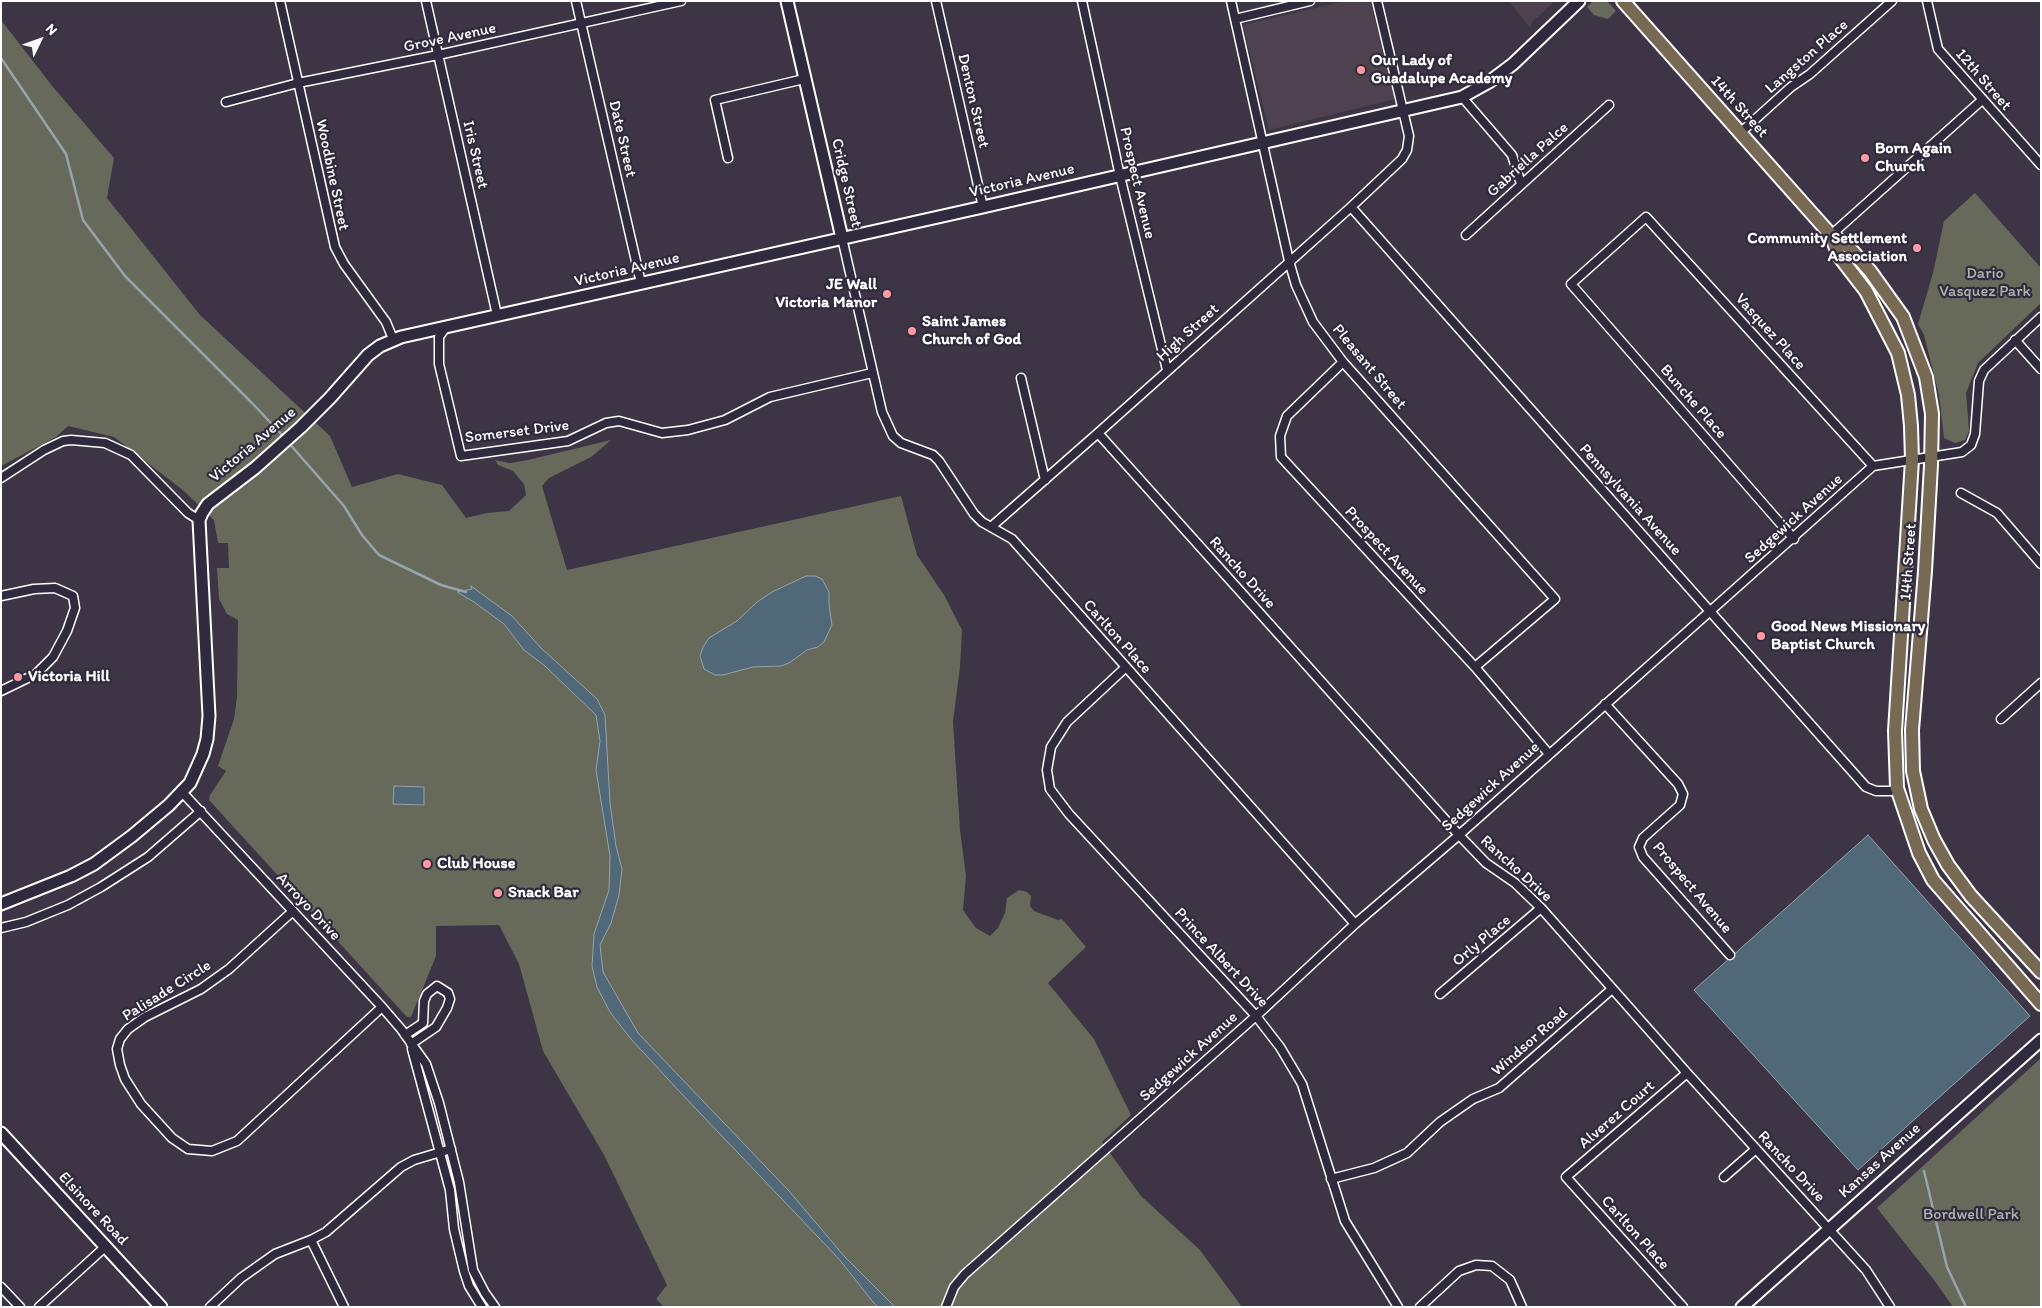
<!DOCTYPE html>
<html>
<head>
<meta charset="utf-8">
<style>
	body { margin:0 }
	#map { position:relative; width:2042px; height:1308px; overflow:hidden; background:#3d3545; font-family:Itim,sans-serif }
	canvas { display:block }
	.frame { position:absolute; inset:0; border:2px solid #fff; pointer-events:none }
	.north { position:absolute; left:15px; top:15px; width:50px; height:50px; -webkit-text-stroke:4px #2f2a3d; paint-order:stroke; rotate:48deg; font-size:14px; font-weight:700; line-height:20px; text-align:center; color:#fff }
	.north::after { content:''; display:block; margin:auto; width:18px; height:22px; background:#fff; clip-path:polygon(50% 0,100% 100%,50% 72%,0 100%) }
</style>
</head>
<body>
<div id="map">
<canvas width="2042" height="1308"></canvas>
<div class="frame"></div>
<div class="north">N</div>
</div>
<script>
const ctx = document.querySelector('canvas').getContext('2d');
ctx.lineJoin = 'round';
function fill(path, color) {
  ctx.fillStyle = color;
  ctx.fill(path, 'evenodd');
}
function poly(rows) {
  const path = new Path2D();
  for (const r of rows) {
    path.moveTo(r[0], r[1]);
    for (let i = 2; i < r.length; i += 2) path.lineTo(r[i], r[i + 1]);
  }
  return path;
}
function stroke(path, color, width, dash) {
  ctx.strokeStyle = color;
  ctx.lineWidth = width;
  ctx.lineCap = dash ? 'butt' : 'round';
  ctx.setLineDash(dash || []);
  ctx.stroke(path);
}
function label(font, color, halo, rows, align = 'center') {
  ctx.font = font + ' Itim,sans-serif';
  ctx.lineWidth = 4.5;
  ctx.setLineDash([]);
  ctx.textBaseline = 'middle';
  ctx.strokeStyle = halo;
  ctx.fillStyle = color;
  for (const [text, x, y, turn = 0] of rows) {
    ctx.save();
    ctx.translate(x, y);
    ctx.rotate((+turn || 0) * Math.PI / 180);
    ctx.textAlign = isNaN(turn) ? turn : align;
    if (halo) ctx.strokeText(text, 0, 0);
    ctx.fillText(text, 0, 0);
    ctx.restore();
  }
}
fill(poly([
	[1345,1,1370,1,1395,99,1269,130,1243,25],
	[1509,1,1555,1,1532,22,1530,28]
]), '#4e424e');
fill(poly([
	[1593,1,1607,1,1616,11,1608,19,1594,15,1587,7],
	[1,20,53,87,114,158,107,198,200,315,330,436,352,487,398,474,442,485,466,518,487,513,509,511,526,495,524,484,513,471,498,465,495,460,510,463,528,460,611,440,591,457,549,478,542,486,567,570,901,496,917,555,944,595,962,630,960,667,953,722,960,830,966,876,963,910,976,928,990,936,998,928,1005,913,1007,898,1019,890,1027,892,1031,896,1030,906,1034,911,1058,920,1062,919,1086,947,1048,983,1094,1039,1131,1115,1102,1142,1141,1196,1200,1250,1242,1307,664,1307,656,1299,667,1285,604,1155,543,1051,519,964,499,925,436,926,436,956,411,1017,407,1017,209,800,210,795,226,771,218,766,234,719,237,697,238,620,227,614,219,599,217,568,229,568,228,543,218,543,214,520,184,491,114,437,68,426,56,437,1,466],
	[1975,193,2041,268,2041,303,1978,363,1966,393,1969,431,1965,440,1955,443,1944,438,1939,395,1924,335,1918,324,1933,273,1944,221],
	[2041,1058,2041,1307,1953,1307,1934,1280,1877,1208]
]), '#67695a');
const water = poly([
	[806,576,815,576,822,579,829,592,829,605,832,625,824,642,818,647,807,650,789,663,781,666,753,667,723,675,715,675,704,669,700,656,703,647,709,638,737,621,757,602,772,592,806,576],
	[471,586,512,616,541,648,597,699,605,715,610,803,616,846,622,869,619,895,611,923,600,945,603,972,638,1033,789,1191,844,1256,895,1307,878,1307,873,1302,839,1259,679,1091,631,1039,610,1012,597,987,592,966,594,934,609,890,610,856,596,770,600,741,596,715,545,666,524,650,504,624,474,602,457,592,472,589,471,586],
	[394,786,424,787,424,805,393,804,394,786],
	[1868,835,2030,1016,1858,1170,1694,990,1868,835]
]);
fill(water, '#506878');
stroke(water, '#96a4ae', 1);
stroke(poly([
	[1,58,66,154,83,220,125,276,253,404,285,438],
	[288,442,344,506,362,535,379,555,441,585,466,592],
	[1924,1171,1947,1267,1966,1307]
]), '#96a4ae', 2.5);
const street = poly([
	[280,1,335,247,344,264,386,322,393,339],
	[426,1,497,315],
	[576,1,641,283],
	[936,1,983,207],
	[1082,1,1120,176,1167,370],
	[1231,1,1289,261,1296,285,1313,322,1343,362,1555,599,1475,667],
	[1927,1,1938,49,2041,165],
	[1235,19,1310,1],
	[1462,97,1512,155,1521,184],
	[226,102,298,83,438,55,681,1],
	[1740,133,1791,87,1810,74,1892,1],
	[728,158,715,100,804,79],
	[1351,207,1866,787,1876,791,1891,791,1897,788],
	[1466,235,1609,105],
	[1831,235,1982,100],
	[842,238,882,412,893,436,901,443,933,455,939,461,974,514,982,522,1012,539,1355,924],
	[446,327,439,337,439,364,461,456,568,441,606,423,619,421,662,433,688,430,725,420,770,397,872,373],
	[2015,340,2041,369],
	[1343,362,1287,416,1280,436,1281,457,1475,667,1549,754],
	[1021,378,1045,480],
	[1098,433,1459,835,1486,863,1515,883,1541,908,1687,1073,1866,1270,1890,1307],
	[1,478,44,450,63,441,71,440,105,443,131,455,188,513,199,520],
	[1961,493,1997,513,2041,564],
	[991,527,1098,433,1351,207,1402,159,1407,150,1409,136,1377,1],
	[1794,539,1571,284,1646,217,1873,466],
	[1,596,34,589,55,588,73,596,75,608,67,631,53,657,36,674,1,691],
	[1126,667,1067,722,1051,747,1047,770,1050,789,1069,814,1256,1016,1280,1047,1302,1084,1345,1221,1398,1307],
	[1605,704,1678,784,1683,794,1680,805,1643,838,1639,847,1643,857,1730,955],
	[2001,719,2041,683],
	[182,792,382,1007,401,1029,426,1064,439,1103,459,1182,473,1270,485,1293,495,1307],
	[293,911,229,969,201,989,145,1017,128,1029,120,1039,117,1049,120,1065,125,1079,141,1104,172,1138,188,1149,212,1151,237,1141,382,1007],
	[1,928,26,922,68,905,101,887,148,857,201,811],
	[1440,994,1541,908],
	[405,1035,423,1023,424,1001,427,994,437,986,448,993,450,999,447,1008,436,1027,411,1044],
	[412,1049,450,1190,454,1229,464,1271,469,1286,482,1307],
	[1724,1177,1756,1149],
	[1331,1179,1374,1168,1407,1153,1440,1122,1473,1099,1499,1088,1612,989],
	[311,1240,344,1307],
	[1,1287,20,1307],
	[39,1307,105,1247],
	[210,1307,241,1278,275,1254,311,1240,326,1232,401,1167,414,1160,451,1149],
	[946,1307,954,1287,965,1274,1256,1016,1355,924,1459,835,1873,466,1962,452,1971,445,1975,434,1979,381,1984,370,2041,317],
	[1420,1307,1459,1271,1476,1265,1492,1266,1510,1280,1522,1307],
	[1683,1307,1566,1177,1687,1073]
]);
const secondary = poly([
	[787,1,842,238],
	[1,904,71,876,94,864,132,836,169,805,190,783,203,754,207,739,209,716,199,520,202,513,208,504,255,468,301,427,330,398,368,355,380,346,401,337,983,207,1462,97,1489,82,1513,64,1579,1],
	[1,1133,161,1307],
	[1742,1307,2041,1040]
]);
const primary = poly([
	[1623,1,1831,235,1846,244,1870,271,1903,317,1926,377,1932,414,1931,465,1925,571,1912,730,1913,771,1921,809,1934,840,1948,865,1971,896,2041,972],
	[1831,235,1839,256,1866,291,1898,353,1908,395,1911,426,1912,460,1895,731,1897,788,1919,853,1933,880,2041,1004]
]);
stroke(street, '#fff', 11);
stroke(secondary, '#fff', 15);
stroke(primary, '#fff', 16);
stroke(street, '#2f2a3d', 8);
stroke(secondary, '#2f2a3d', 11);
stroke(primary, '#776954', 12);
for (const [x, y, r, color] of [
	[1361,70,5,"#ff9aa2"],
	[1865,158,5,"#ff9aa2"],
	[1917,248,5,"#ff9aa2"],
	[887,294,5,"#ff9aa2"],
	[912,331,5,"#ff9aa2"],
	[1761,636,5,"#ff9aa2"],
	[18,677,5,"#ff9aa2"],
	[427,864,5,"#ff9aa2"],
	[498,893,5,"#ff9aa2"]
]) {
  const dot = new Path2D();
  dot.arc(x, y, r, 0, 2 * Math.PI);
  ctx.fillStyle = color;
  ctx.fill(dot);
  stroke(dot, '#2f2a3d', 2);
}
label('16px', '#fff', '#2f2a3d', [
	["Grove Avenue",450,38,-12],
	["Langston Place",1807,57,-41],
	["12th Street",1983,80,49],
	["Denton Street",973,101,77],
	["14th Street",1739,107,48],
	["Date Street",622,139,77],
	["Iris Street",475,155,77],
	["Gabriella Palce",1528,160,-42],
	["Woodbine Street",332,175,78],
	["Victoria Avenue",1022,181,-13],
	["Cridge Street",846,183,77],
	["Prospect Avenue",1137,183,77],
	["Victoria Avenue",627,270,-13],
	["Vasquez Place",1770,332,48],
	["High Street",1188,333,-42],
	["Pleasant Street",1369,367,50],
	["Bunche Place",1693,402,49],
	["Somerset Drive",517,432,-7],
	["Victoria Avenue",253,445,-40],
	["Pennsylvania Avenue",1630,500,48],
	["Sedgewick Avenue",1794,519,-42],
	["Prospect Avenue",1386,551,47],
	["14th Street",1909,562,-86],
	["Rancho Drive",1242,573,48],
	["Carlton Place",1117,637,48],
	["Sedgewick Avenue",1491,787,-42],
	["Rancho Drive",1516,869,42],
	["Prospect Avenue",1692,888,50],
	["Arroyo Drive",308,907,47],
	["Orly Place",1482,941,-40],
	["Prince Albert Drive",1221,958,47],
	["Palisade Circle",167,991,-32],
	["Windsor Road",1530,1042,-41],
	["Sedgewick Avenue",1189,1057,-42],
	["Alverez Court",1617,1115,-41],
	["Kansas Avenue",1880,1161,-42],
	["Rancho Drive",1791,1167,47],
	["Elsinore Road",93,1209,47],
	["Carlton Place",1635,1233,48]
]);
label('bold 16px', '#fff', '#2f2a3d', [
	["Our Lady of",1371,61],
	["Guadalupe Academy",1371,79],
	["Born Again",1875,149],
	["Church",1875,167],
	["Community Settlement",1907,239,"right"],
	["Association",1907,257,"right"],
	["JE Wall",877,285,"right"],
	["Victoria Manor",877,303,"right"],
	["Saint James",922,322],
	["Church of God",922,340],
	["Good News Missionary",1771,627],
	["Baptist Church",1771,645],
	["Victoria Hill",28,677],
	["Club House",437,864],
	["Snack Bar",508,893]
], 'left');
label('16px', '#b3b4ac', '#2f2a3d', [
	["Dario",1985,274],
	["Vasquez Park",1985,292],
	["Bordwell Park",1971,1215]
]);
</script>
</body>
</html>
